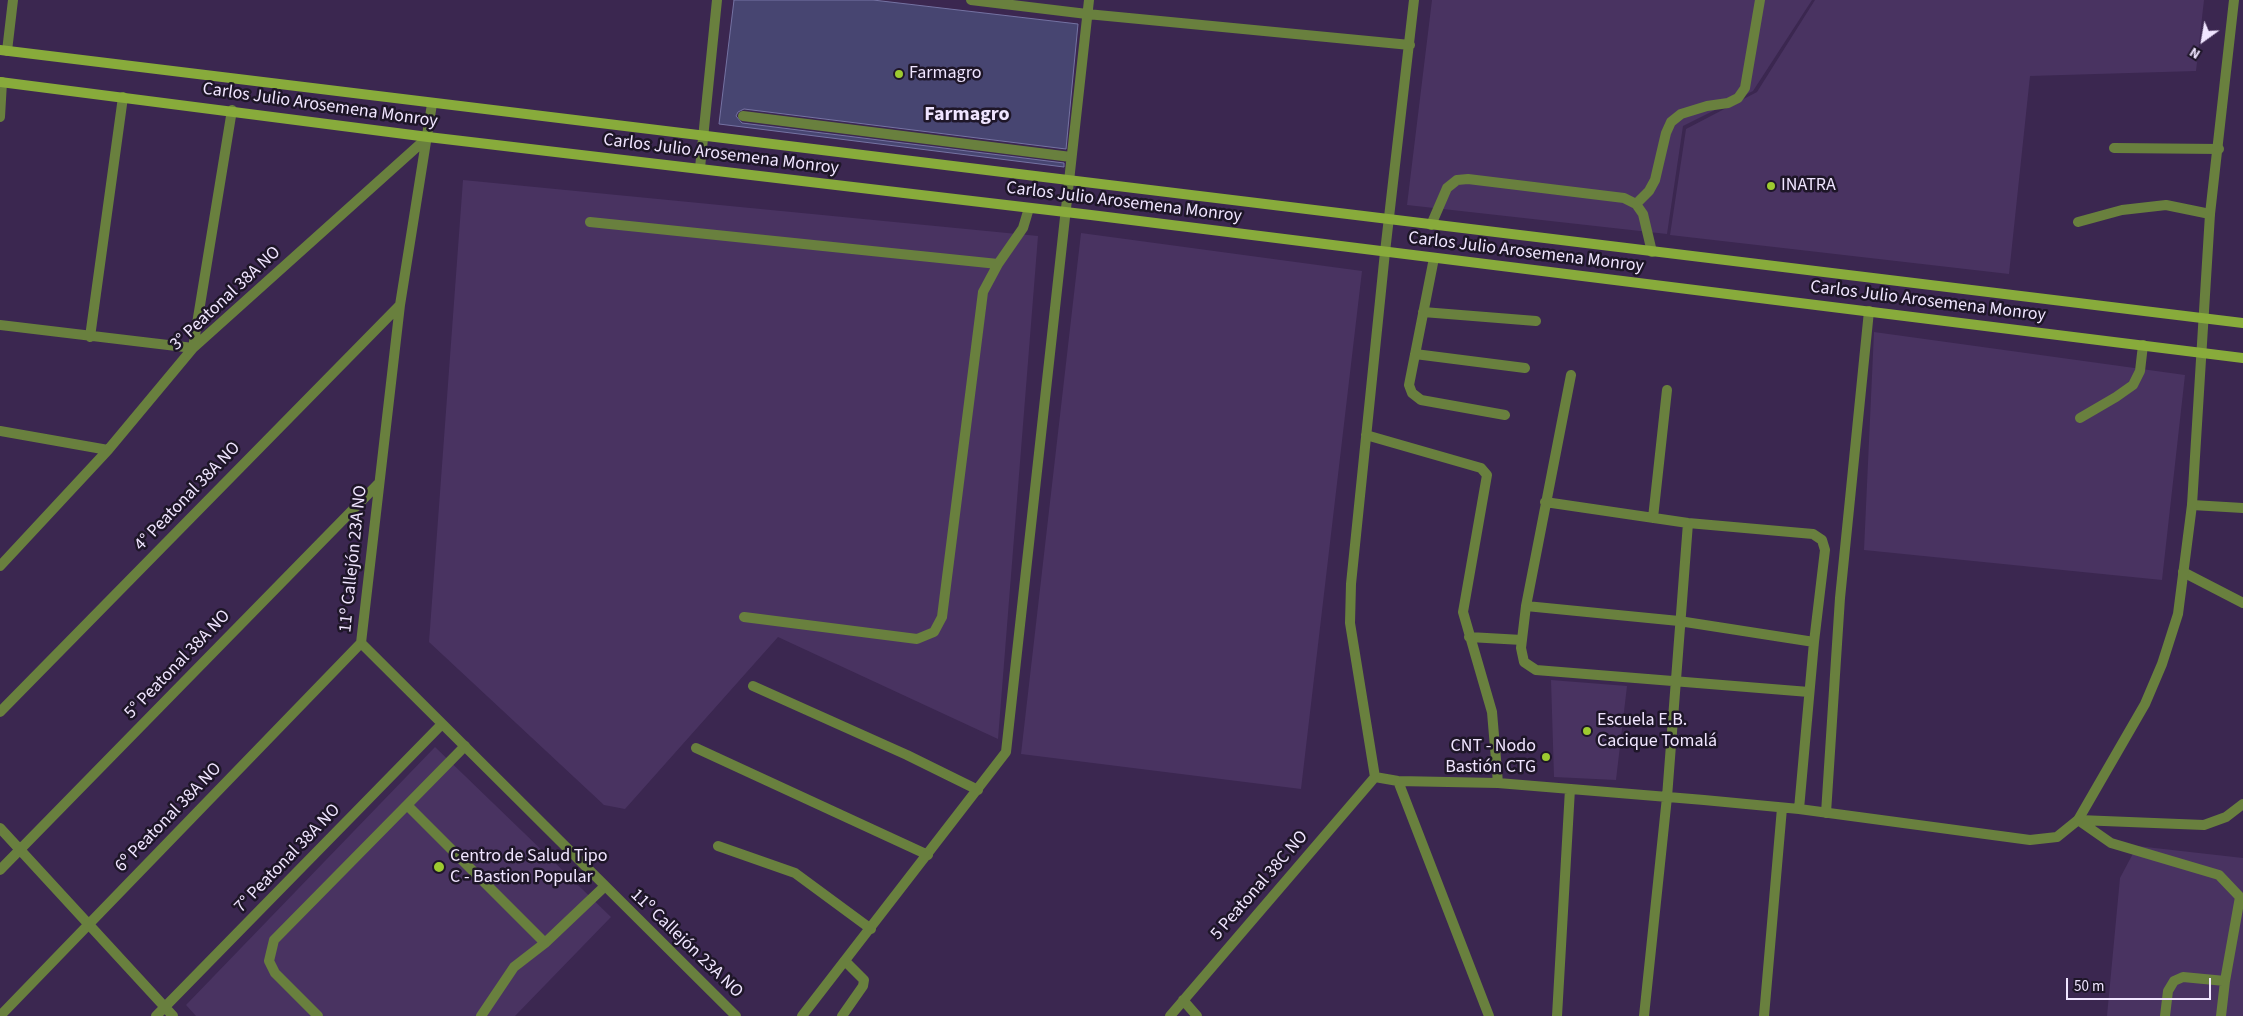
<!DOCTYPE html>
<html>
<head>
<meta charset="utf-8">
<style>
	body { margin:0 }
	#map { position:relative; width:2243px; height:1016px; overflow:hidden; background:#3b2750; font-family:"Source Sans 3",sans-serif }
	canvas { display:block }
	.north { position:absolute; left:2178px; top:15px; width:50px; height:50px; -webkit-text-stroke:4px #1e1628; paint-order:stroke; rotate:212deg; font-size:14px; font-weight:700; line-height:20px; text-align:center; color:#f0e5ff }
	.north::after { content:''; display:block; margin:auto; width:18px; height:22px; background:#f0e5ff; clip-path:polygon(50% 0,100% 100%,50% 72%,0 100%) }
	.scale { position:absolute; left:2066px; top:978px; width:145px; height:22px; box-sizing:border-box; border:2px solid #f0e5ff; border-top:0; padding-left:6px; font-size:15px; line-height:18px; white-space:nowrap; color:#f0e5ff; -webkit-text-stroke:4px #1e1628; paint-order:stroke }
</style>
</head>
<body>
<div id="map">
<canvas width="2243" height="1016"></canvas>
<div class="north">N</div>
<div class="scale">50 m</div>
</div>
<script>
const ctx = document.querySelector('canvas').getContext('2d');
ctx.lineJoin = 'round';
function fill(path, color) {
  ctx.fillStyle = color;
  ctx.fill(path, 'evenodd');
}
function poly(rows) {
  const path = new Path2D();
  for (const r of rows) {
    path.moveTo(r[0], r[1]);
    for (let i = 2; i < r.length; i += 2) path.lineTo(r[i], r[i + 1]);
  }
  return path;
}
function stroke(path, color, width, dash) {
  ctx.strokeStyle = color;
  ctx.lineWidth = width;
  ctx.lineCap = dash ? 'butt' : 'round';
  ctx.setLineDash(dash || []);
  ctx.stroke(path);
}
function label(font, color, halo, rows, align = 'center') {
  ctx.font = font + ' "Source Sans 3",sans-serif';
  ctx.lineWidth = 5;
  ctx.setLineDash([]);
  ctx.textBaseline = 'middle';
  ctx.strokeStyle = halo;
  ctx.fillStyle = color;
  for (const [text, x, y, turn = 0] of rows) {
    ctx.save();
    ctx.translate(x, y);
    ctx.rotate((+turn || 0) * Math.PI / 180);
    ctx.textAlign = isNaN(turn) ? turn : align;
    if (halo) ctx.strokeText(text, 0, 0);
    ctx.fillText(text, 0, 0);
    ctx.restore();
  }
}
fill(poly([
	[1432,0,1812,0,1753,91,1683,126,1667,234,1407,205],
	[1815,0,2204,0,2196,71,2030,76,2009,274,1670,235,1686,129,1757,92],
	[463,180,1038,236,998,739,778,637,625,809,604,805,429,642],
	[1081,233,1362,271,1301,789,1021,754],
	[1874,332,2185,375,2162,580,1864,550],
	[1551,680,1627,686,1616,780,1554,777],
	[435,747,611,917,515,1016,196,1016,186,1005],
	[2137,846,2243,858,2243,1016,2107,1016,2120,878]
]), '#493361');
const building = poly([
	[734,0,873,0,1078,24,1066,149,744,109,738,112,736,116,742,123,1064,163,1064,167,719,124,734,0]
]);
fill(building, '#474571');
stroke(building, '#7573a3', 1);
stroke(poly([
	[743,116,1071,157],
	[2114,148,2219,149],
	[1636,204,1649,191,1655,180,1666,133,1671,122,1681,114,1707,106,1728,103,1738,98,1745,88,1760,0],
	[590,222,998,264],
	[2078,222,2122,210,2166,205,2210,214],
	[1431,225,1447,188,1457,180,1468,179,1624,198,1636,204,1643,214,1652,252],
	[1434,258,1409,385,1412,393,1421,400,1505,415],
	[1423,312,1536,321],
	[1415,354,1525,368],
	[2080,418,2116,397,2133,385,2140,371,2143,345],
	[2192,505,2243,508],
	[2183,572,2243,603],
	[744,617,917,639,934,632,942,617,983,292,998,264,1023,228,1029,208],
	[465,746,407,805,545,943],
	[2078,820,2111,843,2219,875,2240,897,2225,981,2221,1016],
	[2079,820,2204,825,2226,817,2243,804],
	[318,1016,275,973,269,961,274,940,407,805],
	[481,1016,514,967,545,943,604,887],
	[842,1016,863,986,864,980,845,961],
	[2165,1016,2168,991,2174,981,2183,977,2225,981]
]), '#69803e', 10);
stroke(poly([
	[971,0,1087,14,1410,45],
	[1414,0,1385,252,1351,584,1350,623,1375,777,1398,781,1498,783,1704,800,1799,809,2030,840,2057,837,2078,820,2145,704,2162,664,2178,614,2192,505,2210,214,2234,0],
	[7,51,13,0],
	[432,104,400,305,361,643,736,1016],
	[0,117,2,82],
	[700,168,717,0],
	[0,325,193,348,232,110],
	[90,337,123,97],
	[1571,375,1526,606,1521,648,1524,662,1536,670,1809,692],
	[0,431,108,450],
	[1366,435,1481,468,1487,475,1463,612,1492,712,1498,783],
	[1545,502,1688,523,1813,534,1822,540,1825,550,1814,642,1799,809],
	[1653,518,1667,390],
	[0,566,108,450,193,348,428,137],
	[1526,606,1679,621,1814,642],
	[1469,637,1522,640],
	[753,686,907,755,978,790],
	[0,712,400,305],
	[696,748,928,855],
	[1398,781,1489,1016],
	[1826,813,1840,598,1869,311],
	[0,828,173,1016],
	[718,846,795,873,871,929],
	[0,870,379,483],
	[1183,1000,1197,1016],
	[0,1016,361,643],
	[156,1016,442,724],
	[802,1016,1006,752,1089,0],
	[1170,1016,1375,777],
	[1557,1016,1570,789],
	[1644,1016,1667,797,1688,523],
	[1764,1016,1782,808]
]), '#69803e', 10);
stroke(poly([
	[0,50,2243,323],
	[0,82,428,137,1091,215,2243,358]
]), '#88ab3b', 10);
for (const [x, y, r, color] of [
	[899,74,5,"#9dca30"],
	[1771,186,5,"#9dca30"],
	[1587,731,5,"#9dca30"],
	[1546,757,5,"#9dca30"],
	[439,867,6,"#9dca30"]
]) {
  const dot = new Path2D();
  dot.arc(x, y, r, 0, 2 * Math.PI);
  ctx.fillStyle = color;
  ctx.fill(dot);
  stroke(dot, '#1e1628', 2);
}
label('18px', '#f0e5ff', '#1e1628', [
	["Farmagro",909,74],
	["INATRA",1781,186],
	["Escuela E.B.",1597,721],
	["Cacique Tomalá",1597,742],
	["CNT - Nodo",1536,747,"right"],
	["Bastión CTG",1536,768,"right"],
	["Centro de Salud Tipo",450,857],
	["C - Bastion Popular",450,878]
], 'left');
label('18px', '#f0e5ff', '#1e1628', [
	["Carlos Julio Arosemena Monroy",320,106,8],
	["Carlos Julio Arosemena Monroy",721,155,7],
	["Carlos Julio Arosemena Monroy",1124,203,7],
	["Carlos Julio Arosemena Monroy",1526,253,7],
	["3° Peatonal 38A NO",226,299,-43],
	["Carlos Julio Arosemena Monroy",1928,302,7],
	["4° Peatonal 38A NO",188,497,-46],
	["11º Callejón 23A NO",354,559,-84],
	["5° Peatonal 38A NO",178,665,-46],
	["6º Peatonal 38A NO",169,818,-46],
	["7° Peatonal 38A NO",288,859,-46],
	["5 Peatonal 38C NO",1260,886,-49],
	["11º Callejón 23A NO",686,944,44]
]);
label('bold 20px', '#f0e5ff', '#1e1628', [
	["Farmagro",967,116]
]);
</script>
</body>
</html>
